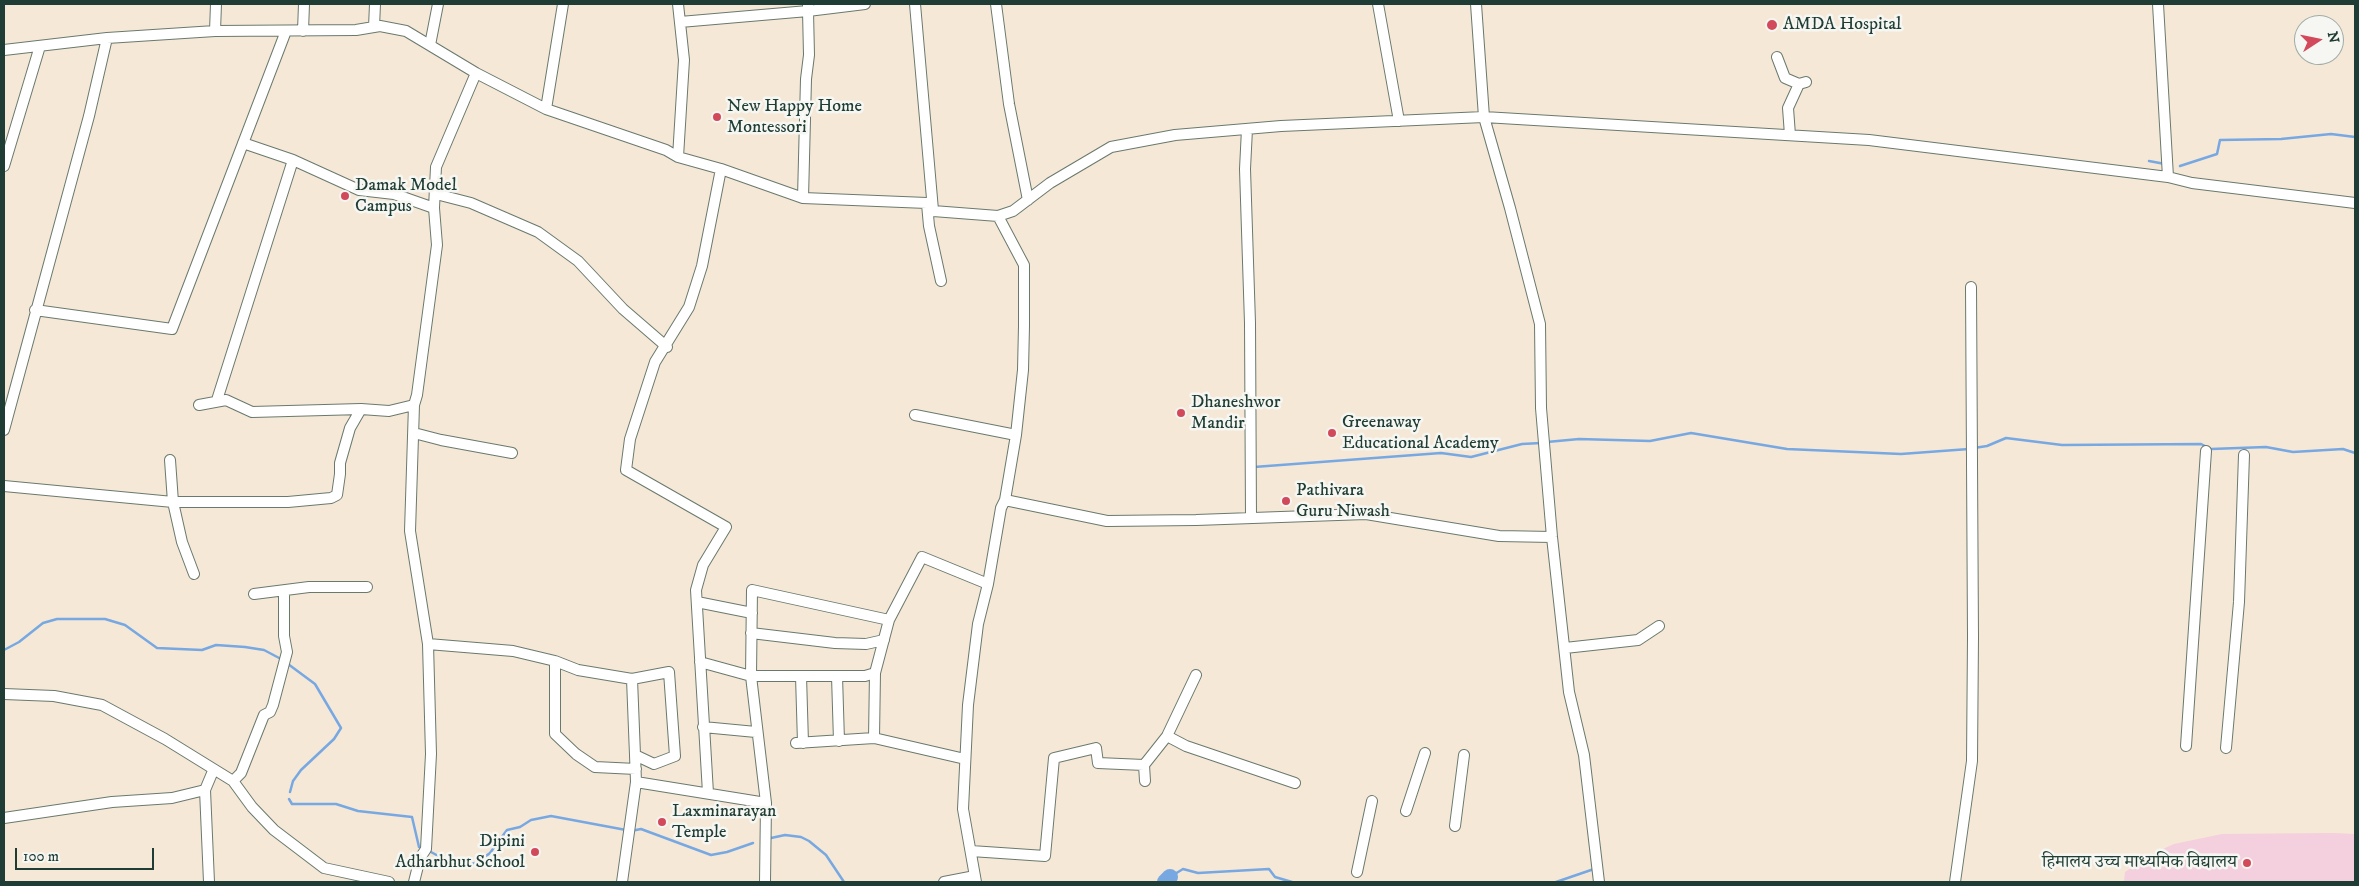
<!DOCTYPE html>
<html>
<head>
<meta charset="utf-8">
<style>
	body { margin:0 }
	#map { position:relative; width:2359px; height:886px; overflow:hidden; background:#f5e8d7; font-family:"IM FELL DW Pica",serif }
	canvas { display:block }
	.frame { position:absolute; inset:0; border:5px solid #1f3d34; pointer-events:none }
	.north { position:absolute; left:2294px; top:15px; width:50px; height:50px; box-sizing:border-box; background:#f6f6f2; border:1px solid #a0aca6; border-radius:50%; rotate:79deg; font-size:14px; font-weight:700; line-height:20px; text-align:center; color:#1f3d34 }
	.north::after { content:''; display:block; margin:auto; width:18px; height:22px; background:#d1495b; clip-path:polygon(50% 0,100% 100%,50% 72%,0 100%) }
	.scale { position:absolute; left:15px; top:848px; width:139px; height:22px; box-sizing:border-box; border:2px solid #1f3d34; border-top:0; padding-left:6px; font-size:15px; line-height:18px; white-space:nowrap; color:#1f3d34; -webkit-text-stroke:4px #f6f6f2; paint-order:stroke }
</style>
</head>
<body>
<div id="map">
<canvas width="2359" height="886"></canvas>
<div class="frame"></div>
<div class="north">N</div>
<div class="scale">100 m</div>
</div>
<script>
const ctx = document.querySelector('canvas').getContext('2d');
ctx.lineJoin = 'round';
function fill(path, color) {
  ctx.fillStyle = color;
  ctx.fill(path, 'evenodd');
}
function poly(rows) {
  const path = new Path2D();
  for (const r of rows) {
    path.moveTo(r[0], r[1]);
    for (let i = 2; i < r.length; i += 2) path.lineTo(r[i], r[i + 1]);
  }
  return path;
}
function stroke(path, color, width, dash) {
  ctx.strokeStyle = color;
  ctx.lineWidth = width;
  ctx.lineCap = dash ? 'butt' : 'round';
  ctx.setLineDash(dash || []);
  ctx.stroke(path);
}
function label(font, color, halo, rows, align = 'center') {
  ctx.font = font + ' "IM FELL DW Pica","Noto Serif Devanagari",serif';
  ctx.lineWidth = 5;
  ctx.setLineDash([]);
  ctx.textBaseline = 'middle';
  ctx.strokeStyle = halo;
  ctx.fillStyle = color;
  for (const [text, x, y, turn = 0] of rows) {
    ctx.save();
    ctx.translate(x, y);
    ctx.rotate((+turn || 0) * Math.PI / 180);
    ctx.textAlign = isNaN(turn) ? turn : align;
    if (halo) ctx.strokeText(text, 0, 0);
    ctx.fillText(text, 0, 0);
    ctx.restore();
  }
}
fill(poly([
	[2333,833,2355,834,2355,882,2124,882,2125,872,2150,855,2174,844,2222,834]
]), '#f4cfdd');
stroke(poly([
	[2149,161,2165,164],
	[2180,166,2217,154,2220,140,2281,139,2331,134,2355,137],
	[1547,442,1579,439,1650,441,1691,433,1787,449,1901,454,1969,449],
	[1974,448,1987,446,2006,438,2062,445,2201,444,2211,449,2266,447,2293,452,2343,449,2355,453],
	[1254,467,1441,453,1471,457,1522,444,1541,443],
	[4,650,19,642,43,623,57,619,105,619,125,625,157,648,202,650,216,645,245,647,264,650,281,659],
	[288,664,315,684,341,728,334,739,301,770,293,781,290,792],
	[289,799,292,804,336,804,358,811,412,817,419,847],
	[631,831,641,829,711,855,727,852,753,843],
	[771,838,785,835,801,837,809,841,826,855,844,882],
	[431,852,451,863,454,867,464,867,478,862,490,853,507,830,520,827,531,820,551,816,626,830],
	[1170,877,1183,869,1198,873,1269,869,1275,877,1292,882],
	[1556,882,1594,869]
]), '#77a8e2', 2.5);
stroke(poly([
	[1165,882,1170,877]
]), '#77a8e2', 16);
const minor = poly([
	[678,4,684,60,678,157],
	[915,4,933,210],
	[996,4,1009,104,1028,200],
	[1378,4,1399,121],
	[1476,4,1484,117,1510,208,1540,324,1541,408,1552,537,1569,692,1584,755,1599,882],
	[2158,4,2168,177],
	[680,22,808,11,808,5],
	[374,27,375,4],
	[215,31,216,4],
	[303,31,304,4],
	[430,45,438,4],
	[4,50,107,38,215,31,356,30,380,26,406,31,476,73,546,109,666,150,678,157,721,169,803,198,927,203,933,211,998,216,1013,211,1050,183,1111,147,1175,135,1281,126,1484,117,1869,140,2168,177,2192,183,2355,203],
	[1777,57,1785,78,1799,84],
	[546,109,563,4],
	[1247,129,1245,169,1250,323,1251,518],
	[1790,135,1788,108,1799,84,1806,82],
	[243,143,293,160,359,190,394,194,434,208],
	[4,166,40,46],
	[436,194,471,203,538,232,578,261,623,309,667,347],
	[803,198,806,79,809,55,808,11,865,4],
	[927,204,929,226,941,281],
	[35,310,172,329,286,31],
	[217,400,293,160],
	[199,405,226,400,252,412,361,409,389,411,414,405],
	[915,415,1016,435],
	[4,430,89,116,107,38],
	[414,433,441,440,512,453],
	[170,460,173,502,182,542,194,574],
	[4,486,173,502,288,502,331,498,337,495,340,474,340,463,350,428,361,409],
	[1005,500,1107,521,1196,520,1366,514,1499,536,1552,537],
	[254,594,309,587,367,587],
	[697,602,752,613],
	[751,633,835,643,866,644,884,640],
	[428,644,513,651,555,661],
	[1565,648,1638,640,1659,626],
	[700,662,751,676,865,676,875,673,889,620],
	[801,676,803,743],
	[837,676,839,741],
	[632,679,578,670,555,661,555,734,576,754,595,767,636,769],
	[4,694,54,696,102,705,165,739,233,781,252,807,274,830,324,868,389,882],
	[703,727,756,732],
	[1167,736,1186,746,1295,783],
	[874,738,875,673],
	[796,743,874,738,965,759],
	[2186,746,2206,451],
	[2226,748,2239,602,2244,455],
	[1144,765,1167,736,1196,675],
	[233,781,241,773,264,715,270,712,273,705,287,652,284,636,284,591],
	[636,782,766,803],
	[205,790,209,882],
	[708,793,696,590,703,565,726,527,626,470,630,439,655,362,689,307,702,266,721,169],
	[1406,811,1425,753],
	[4,818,112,802,172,798,205,790,213,771],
	[1455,826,1464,755],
	[971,851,1045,856,1054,758,1096,748,1098,763,1144,765,1145,781],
	[1357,872,1372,801],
	[414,882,420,858,426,849,431,754,428,644,410,531,414,405,417,395,437,245,434,208,436,167,476,73],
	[622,882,636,782,635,755,632,679,669,672,675,756,654,764,635,755],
	[765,882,766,803,751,676,752,590,889,620,922,557,988,584],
	[944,882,975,876],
	[976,882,963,809,968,705,978,624,988,584,1001,508,1005,500,1016,435,1023,370,1024,326,1024,265,998,216],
	[1955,882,1972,761,1973,637,1971,287]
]);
stroke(minor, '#6a796d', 12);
stroke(minor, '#fff', 10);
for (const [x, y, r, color] of [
	[1772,25,6,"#d1495b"],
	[717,117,5,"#d1495b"],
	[345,196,5,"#d1495b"],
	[1181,413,5,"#d1495b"],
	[1332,433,5,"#d1495b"],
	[1286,501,5,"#d1495b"],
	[662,822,5,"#d1495b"],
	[535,852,5,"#d1495b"],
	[2247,863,5,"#d1495b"]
]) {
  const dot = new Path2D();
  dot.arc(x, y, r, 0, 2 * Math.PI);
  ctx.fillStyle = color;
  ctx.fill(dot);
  stroke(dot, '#f6f6f2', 2);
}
label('18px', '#1f3d34', '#f6f6f2', [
	["AMDA Hospital",1783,25],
	["New Happy Home",727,107],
	["Montessori",727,128],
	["Damak Model",355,186],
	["Campus",355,207],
	["Dhaneshwor",1191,403],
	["Mandir",1191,424],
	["Greenaway",1342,423],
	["Educational Academy",1342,444],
	["Pathivara",1296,491],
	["Guru Niwash",1296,512],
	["Laxminarayan",672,812],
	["Temple",672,833],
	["Dipini",525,842,"right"],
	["Adharbhut School",525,863,"right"],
	["हिमालय उच्च माध्यमिक विद्यालय",2237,863,"right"]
], 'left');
</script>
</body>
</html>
